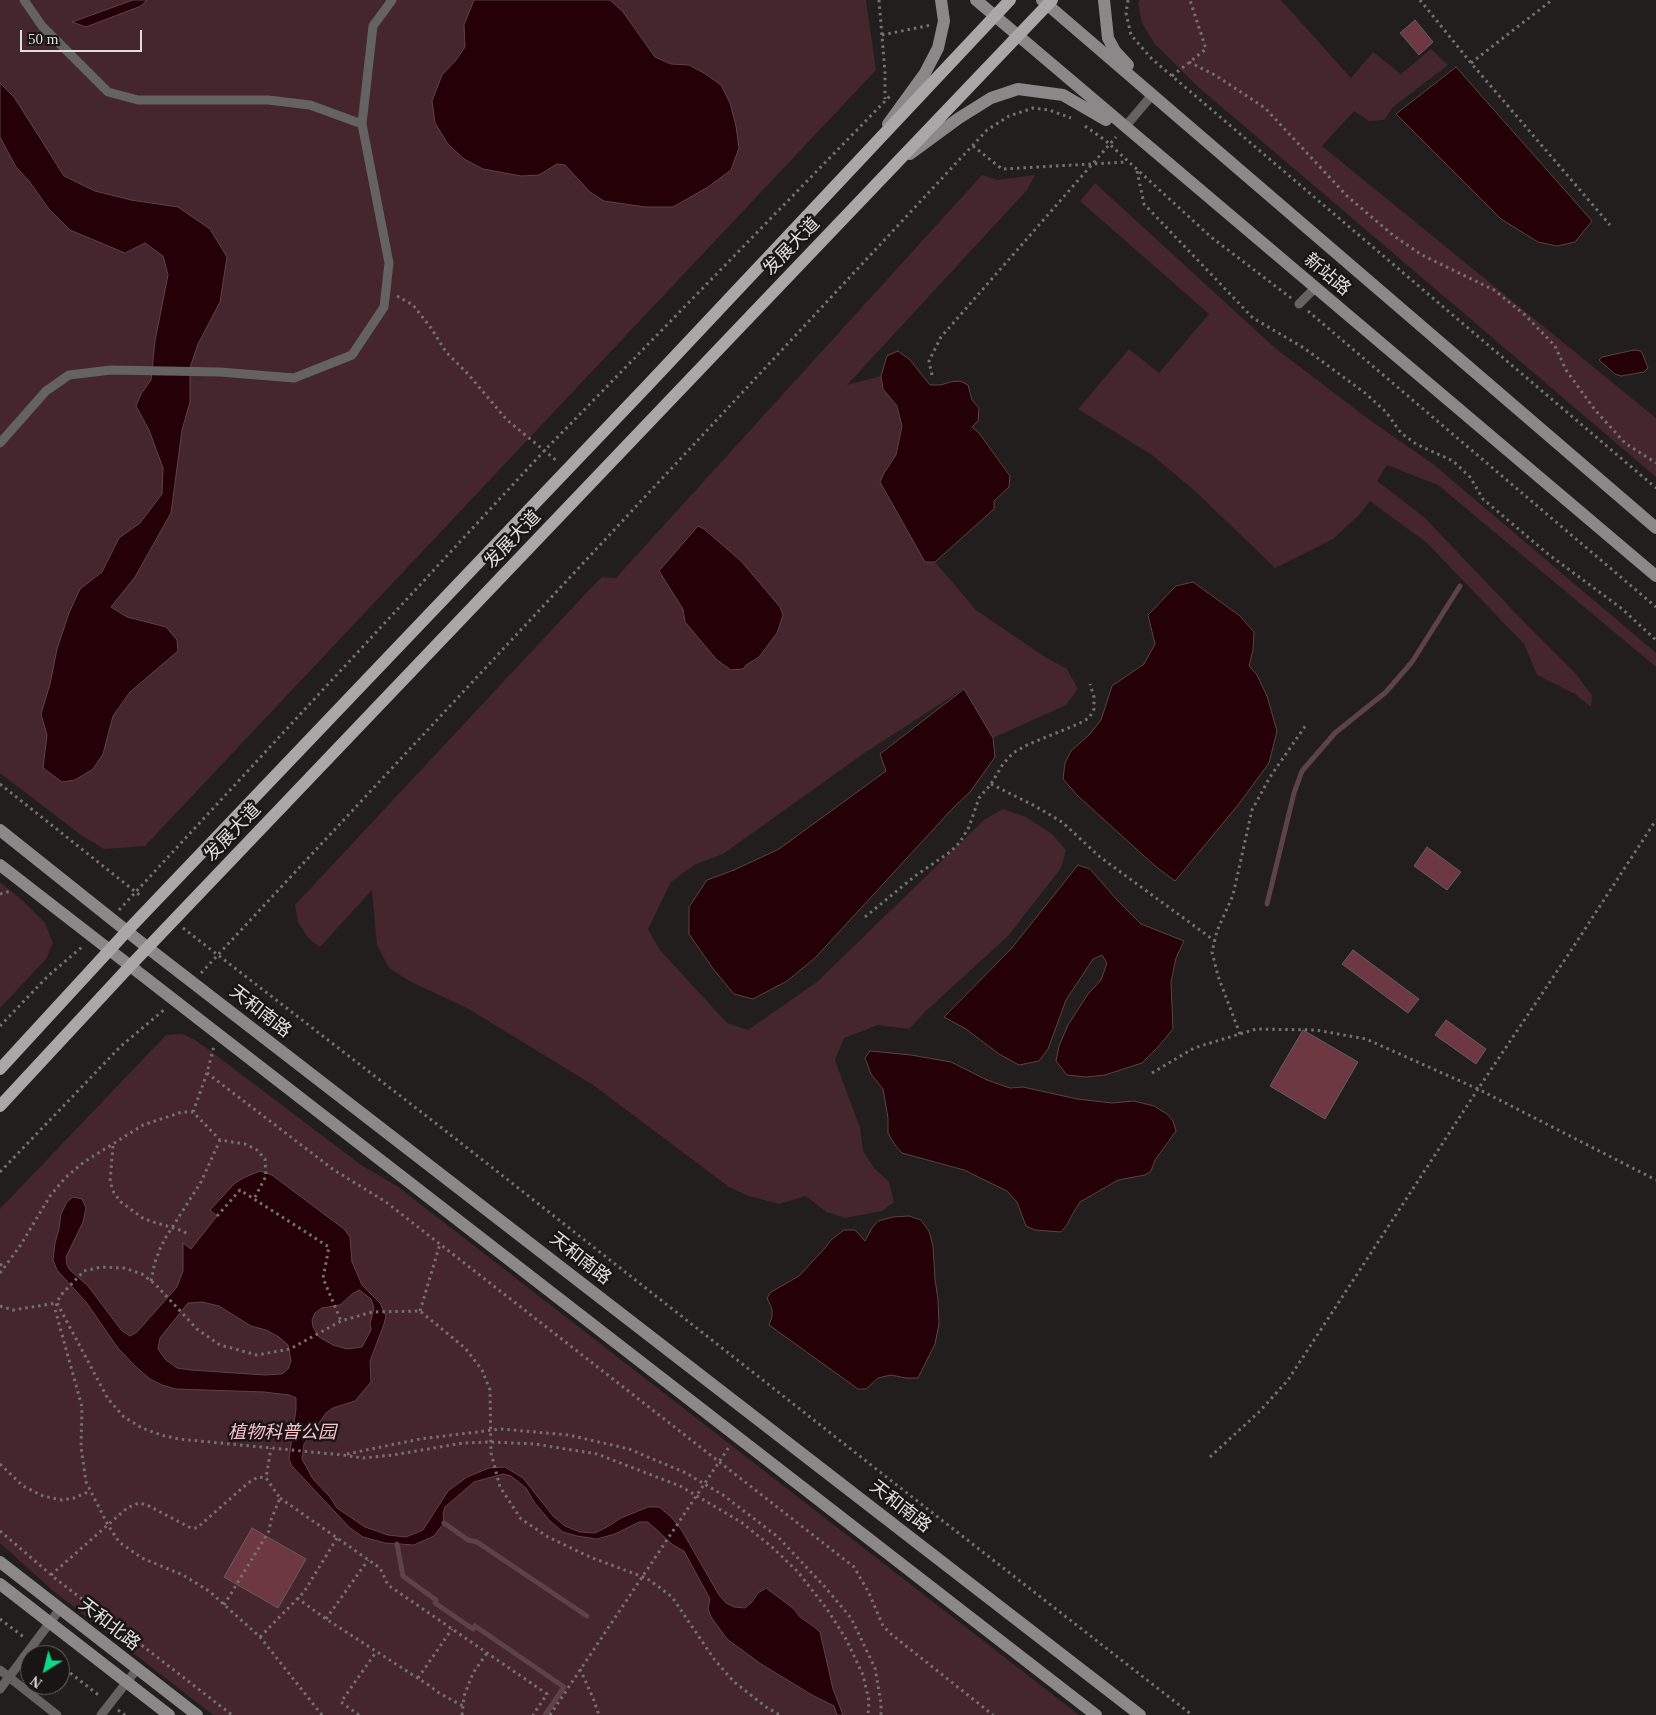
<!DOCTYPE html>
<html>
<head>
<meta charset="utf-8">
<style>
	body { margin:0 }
	#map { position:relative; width:1656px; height:1715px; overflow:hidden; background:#221e1e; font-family:"Times New Roman",serif }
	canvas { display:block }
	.north { position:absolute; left:20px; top:1645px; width:50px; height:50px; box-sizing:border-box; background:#191515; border:1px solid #696565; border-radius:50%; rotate:216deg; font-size:14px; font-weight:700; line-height:20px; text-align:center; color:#e1ddde }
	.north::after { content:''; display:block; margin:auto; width:18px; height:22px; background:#0cd98a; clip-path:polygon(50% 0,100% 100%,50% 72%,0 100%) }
	.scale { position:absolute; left:20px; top:30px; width:122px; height:22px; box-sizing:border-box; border:2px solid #e1ddde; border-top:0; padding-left:6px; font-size:15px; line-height:18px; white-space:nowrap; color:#e1ddde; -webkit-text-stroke:4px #191515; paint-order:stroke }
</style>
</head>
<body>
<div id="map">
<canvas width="1656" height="1715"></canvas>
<div class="north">N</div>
<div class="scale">50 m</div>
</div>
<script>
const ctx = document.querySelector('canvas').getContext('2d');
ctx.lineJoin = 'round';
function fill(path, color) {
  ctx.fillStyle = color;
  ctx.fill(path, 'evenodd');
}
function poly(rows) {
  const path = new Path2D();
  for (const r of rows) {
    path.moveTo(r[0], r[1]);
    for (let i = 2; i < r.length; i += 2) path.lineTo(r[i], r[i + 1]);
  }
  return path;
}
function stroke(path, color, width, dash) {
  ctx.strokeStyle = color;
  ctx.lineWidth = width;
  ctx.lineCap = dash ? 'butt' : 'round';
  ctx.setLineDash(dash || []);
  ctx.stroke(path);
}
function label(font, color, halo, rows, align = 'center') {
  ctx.font = font + ' "Times New Roman","Noto Sans SC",serif';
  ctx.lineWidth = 5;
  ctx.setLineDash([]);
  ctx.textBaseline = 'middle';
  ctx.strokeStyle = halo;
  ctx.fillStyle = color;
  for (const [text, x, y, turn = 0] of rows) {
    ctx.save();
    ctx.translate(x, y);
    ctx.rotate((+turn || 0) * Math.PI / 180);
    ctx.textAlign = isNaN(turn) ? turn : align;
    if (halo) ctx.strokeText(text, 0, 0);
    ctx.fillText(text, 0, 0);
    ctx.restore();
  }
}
fill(poly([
	[0,0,866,0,876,70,145,846,104,849,81,835,0,773],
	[1140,0,1281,0,1351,78,1373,52,1401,74,1431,49,1448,65,1393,107,1384,120,1369,121,1354,111,1322,146,1656,418,1656,477,1197,86,1154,43,1142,23,1138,3],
	[982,175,998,180,1035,175,1027,190,847,385,881,376,883,389,896,405,902,426,896,455,925,562,935,562,976,610,1045,657,1067,669,1078,689,1066,705,993,738,963,689,863,754,723,854,694,865,671,882,648,929,659,949,727,1023,748,1030,817,982,984,820,1003,809,1026,817,1052,834,1066,850,1061,868,1008,936,927,1010,909,1029,878,1025,844,1038,835,1060,860,1128,863,1151,874,1168,889,1182,894,1202,882,1211,845,1218,826,1212,806,1196,779,1204,749,1196,729,1187,593,1085,467,1008,411,982,389,968,377,945,372,890,320,947,308,938,298,922,295,905,589,590,602,577,616,578],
	[1095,183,1275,348,1371,421,1433,464,1656,653,1656,667,1438,485,1387,465,1377,481,1424,517,1527,625,1575,673,1592,695,1591,707,1575,694,1537,675,1524,644,1427,543,1370,501,1359,515,1333,539,1275,568,1195,491,1152,455,1078,409,1129,349,1159,373,1209,314,1080,201],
	[0,882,23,901,45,923,53,943,46,959,0,1008],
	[182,1034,195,1040,208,1049,361,1165,397,1186,1079,1715,213,1715,52,1590,0,1543,0,1209,166,1035]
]), '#44262c');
const water = poly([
	[133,0,147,0,141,6,86,27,72,22,133,0],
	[474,0,610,0,623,12,655,57,671,64,689,65,704,73,721,85,730,103,736,126,739,148,731,170,708,187,673,207,645,207,604,201,590,192,565,165,557,164,539,175,521,176,483,169,464,159,448,144,435,123,432,101,442,75,456,60,465,47,464,25,474,0],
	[1456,67,1592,221,1575,242,1557,246,1538,242,1501,219,1396,114,1456,67],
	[0,83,14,97,64,176,95,191,131,200,178,207,210,229,227,257,220,302,198,344,190,368,190,402,182,430,171,513,135,577,111,607,127,617,166,627,177,640,178,651,130,692,113,716,103,754,93,769,75,780,62,782,43,768,47,735,41,714,50,684,57,649,69,613,80,589,102,572,119,538,140,523,162,494,163,468,149,430,136,406,141,394,151,380,155,341,168,275,163,256,145,243,125,253,70,230,49,209,29,181,16,167,0,137,0,83],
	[1634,350,1641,351,1643,355,1648,368,1644,372,1621,376,1615,374,1599,360,1602,357,1634,350],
	[898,351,910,360,930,385,941,385,950,382,960,381,968,385,972,400,979,408,978,421,972,427,979,433,1010,476,1009,487,994,501,994,509,935,562,925,562,880,482,884,473,896,455,902,426,897,406,883,389,881,376,887,356,898,351],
	[698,526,704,529,741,561,780,607,783,615,777,633,759,657,746,665,743,669,731,670,717,660,685,622,683,609,659,571,698,526],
	[1193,582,1240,616,1254,632,1253,650,1249,666,1257,675,1267,696,1277,731,1269,763,1238,805,1175,881,1155,866,1078,796,1063,779,1065,763,1071,751,1089,735,1101,720,1112,686,1144,664,1155,644,1148,615,1176,586,1193,582],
	[964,689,993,738,995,757,970,792,953,808,815,958,787,981,753,999,734,994,714,970,689,934,689,907,707,880,734,870,779,849,886,771,880,754,964,689],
	[1078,865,1090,869,1118,901,1141,924,1184,941,1176,958,1171,982,1173,1029,1158,1047,1142,1063,1105,1075,1086,1077,1067,1075,1056,1061,1059,1046,1068,1025,1088,994,1101,980,1107,963,1102,955,1093,959,1066,1000,1048,1049,1039,1061,1019,1065,999,1054,966,1029,944,1017,1011,949,1078,865],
	[870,1051,911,1055,951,1062,987,1080,1010,1088,1023,1087,1077,1099,1112,1103,1134,1101,1154,1106,1167,1114,1173,1121,1176,1131,1155,1160,1151,1171,1145,1175,1118,1180,1080,1202,1072,1215,1067,1225,1061,1232,1035,1230,1026,1226,1017,1202,1007,1191,964,1170,902,1153,895,1145,888,1133,888,1118,883,1089,871,1074,865,1058,870,1051],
	[260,1171,272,1175,344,1229,350,1237,352,1262,362,1285,380,1303,386,1316,384,1324,370,1361,371,1382,355,1401,333,1408,326,1413,304,1444,302,1459,313,1479,330,1497,337,1508,365,1527,388,1535,406,1537,423,1530,448,1491,467,1477,489,1468,505,1467,523,1478,553,1516,565,1526,580,1532,595,1533,607,1527,621,1518,648,1507,659,1507,670,1516,681,1529,719,1595,726,1603,734,1607,745,1608,752,1602,758,1593,766,1588,794,1609,800,1617,813,1626,820,1632,833,1689,843,1715,837,1715,834,1706,812,1695,761,1664,727,1639,711,1617,708,1609,710,1599,684,1551,673,1545,648,1522,639,1522,615,1534,597,1539,577,1536,563,1532,550,1521,534,1502,526,1488,511,1476,503,1474,474,1482,445,1507,443,1514,444,1523,434,1536,414,1545,385,1543,363,1537,350,1528,292,1466,289,1459,296,1409,296,1398,289,1395,264,1392,176,1389,162,1385,150,1379,135,1366,118,1348,86,1302,57,1270,53,1260,55,1243,59,1229,61,1214,67,1202,73,1197,82,1199,86,1208,83,1222,66,1257,67,1265,70,1270,88,1286,122,1331,130,1336,137,1332,177,1287,183,1271,183,1243,191,1249,217,1216,210,1210,234,1184,243,1178,260,1171],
	[359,1290,371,1299,374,1308,370,1324,371,1330,362,1347,347,1349,333,1345,319,1337,313,1327,312,1320,315,1313,322,1308,340,1305,352,1294,359,1290],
	[202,1302,219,1306,251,1326,266,1330,279,1337,288,1345,291,1361,288,1369,282,1374,265,1375,191,1370,177,1368,166,1360,158,1349,160,1338,188,1303,202,1302],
	[909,1216,921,1220,929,1231,933,1246,935,1279,938,1300,939,1324,935,1344,918,1378,906,1378,891,1375,878,1378,866,1389,858,1389,769,1325,772,1317,772,1309,767,1298,771,1292,799,1276,825,1248,831,1240,844,1230,855,1230,865,1241,872,1228,878,1221,893,1217,909,1216]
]);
fill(water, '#250007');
stroke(water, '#5d4248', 1);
stroke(poly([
	[1267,904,1294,793,1302,771,1335,733,1386,692,1412,662,1460,586],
	[444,1523,468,1540,477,1542,587,1616],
	[397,1544,403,1576,436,1600,435,1603,473,1629,475,1626,564,1687,545,1715]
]), '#5d4248', 5);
const building = poly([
	[1415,20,1433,42,1419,55,1400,33,1415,20],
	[1427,847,1461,872,1447,890,1414,866,1427,847],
	[1353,950,1419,999,1408,1013,1342,964,1353,950],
	[1446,1020,1486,1049,1476,1064,1435,1035,1446,1020],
	[1303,1030,1358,1062,1325,1119,1270,1086,1303,1030],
	[252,1528,306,1559,278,1608,224,1577,252,1528]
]);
fill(building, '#6e3843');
stroke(building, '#635d5e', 1);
stroke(poly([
	[879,0,885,72,885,99],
	[1128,0,1126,13,1131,35,1152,59,1656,488],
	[1420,0,1471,63,1610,225],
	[882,35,931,25],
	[1189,62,1215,75,1265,108,1347,196,1394,236,1422,255,1494,290,1525,315,1555,346,1566,370,1595,410,1625,443,1656,463],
	[1471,63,1552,0],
	[1172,76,1206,49,1190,0],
	[1085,126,1106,141,1211,237,1291,298],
	[973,146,1002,169,1127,162],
	[1137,171,1144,204,1253,318,1304,348,1365,393,1386,412,1401,433,1416,444,1453,461,1470,477,1483,499,1548,554,1621,608,1656,640],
	[397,296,413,305,431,328,446,352,468,374,507,420,557,461],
	[1308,311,1656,607],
	[932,375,929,361,941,337,1116,137],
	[0,784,142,897],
	[991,784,1035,806,1062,822,1100,857,1215,941],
	[0,894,11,891],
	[119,910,544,451,890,96],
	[865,917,915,876,950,852,960,842,969,827,979,798,991,784,1003,764,1013,753,1027,745,1078,724,1089,718,1094,709,1094,697,1090,684],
	[183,928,438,1125,866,1461,1192,1715],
	[201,973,987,130,1009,116,1033,108,1049,110,1071,118],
	[0,1026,48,976,83,946],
	[1240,1034,1218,976,1212,952,1217,931,1233,895,1252,810,1270,777,1306,725],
	[207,1073,334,1170,386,1202,854,1567,869,1593,883,1626,891,1634,993,1715],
	[1152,1073,1194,1048,1256,1029,1316,1030,1366,1039,1478,1089,1568,955,1656,820],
	[193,1112,207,1073,214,1046],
	[113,1146,110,1182,114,1193,121,1202,144,1219,183,1231,189,1235],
	[0,1172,121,1046,165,1009],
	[217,1216,240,1190,329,1247,323,1278,341,1321],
	[0,1264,5,1268],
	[0,1273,20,1246,50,1196,66,1177,84,1162,143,1125,182,1112,193,1112,220,1140,245,1144,257,1150,265,1159,266,1176,254,1199],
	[151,1281,155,1262,160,1249,166,1237,201,1182,220,1140],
	[0,1306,13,1310,57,1303,108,1399,124,1417,142,1428,161,1435,179,1439,343,1455,363,1458,393,1455,463,1443,491,1442,535,1444,597,1454,680,1486,741,1522,773,1548,798,1572,827,1609,846,1639,863,1675,869,1701,868,1715],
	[420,1311,440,1244],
	[347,1454,420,1439,501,1429,569,1435,629,1449,686,1473,723,1495,778,1537,825,1587,851,1618,875,1668,881,1703,881,1715],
	[1210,1457,1260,1411,1288,1380,1478,1089,1656,1180],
	[0,1464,23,1486,43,1496,62,1500,74,1498,90,1491],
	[280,1498,380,1568,388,1585,547,1694,533,1715],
	[0,1531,56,1579,232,1715],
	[51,1575,127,1508,139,1503,147,1505,191,1528,197,1528,248,1483,258,1477,266,1478],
	[297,1598,326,1619,430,1686,439,1693,463,1706],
	[224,1605,269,1531,271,1520,280,1498,266,1478,271,1448],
	[0,1619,25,1638],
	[326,1619,368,1560],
	[260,1637,304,1592,337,1538],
	[60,1665,101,1697],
	[580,1669,593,1698,599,1715],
	[418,1678,452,1629],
	[118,1710,125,1715],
	[322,1715,260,1637,209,1591,183,1575,142,1558,129,1549,119,1542,108,1525,86,1482,81,1447,82,1407,55,1309,60,1296,84,1271,101,1267,124,1268,142,1274,155,1284,197,1329,220,1345,257,1355,290,1349,341,1321,372,1312,420,1311,465,1348,482,1370,490,1390,491,1453,500,1487,521,1519,548,1537,590,1557,646,1578,659,1587,672,1597,714,1659,733,1681,766,1707,780,1715],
	[359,1715,341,1702,376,1652],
	[462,1715,464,1696,473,1673,487,1653],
	[550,1715,729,1447]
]), '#757171', 3, [2.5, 4]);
stroke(poly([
	[24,0,42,26,108,92,138,100,268,100,310,105,362,124],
	[1125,127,1152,95],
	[1299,304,1315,288],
	[0,443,46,391,69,375,111,370,220,372,294,378,352,355,384,307,389,263,362,124,373,26,392,0],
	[0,1670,57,1715],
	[0,1689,60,1609],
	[101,1715,137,1669]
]), '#656262', 9);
stroke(poly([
	[976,0,1656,576],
	[1042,0,1656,528],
	[1104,0,1108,38,1115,51,1128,65],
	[888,124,925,73,938,48,944,21,941,0],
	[910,154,959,118,991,98,1018,89,1063,95,1106,120],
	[0,830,148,948,1140,1715],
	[0,865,1096,1715],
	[0,1562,197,1715],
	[0,1584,169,1715]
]), '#8c8889', 12);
stroke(poly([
	[0,1069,127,931,646,387,1010,0],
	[0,1106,130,966,1052,0]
]), '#aba6a7', 12);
label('18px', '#e1ddde', '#191515', [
	["发展大道",792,247,-46],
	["新站路",1327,275,40],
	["发展大道",513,540,-46],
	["发展大道",233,833,-46],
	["天和南路",260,1012,38],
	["天和南路",580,1259,38],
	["天和南路",900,1507,38],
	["天和北路",109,1625,38]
]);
label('italic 18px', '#fac2cb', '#191515', [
	["植物科普公园",282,1433]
]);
</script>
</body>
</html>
